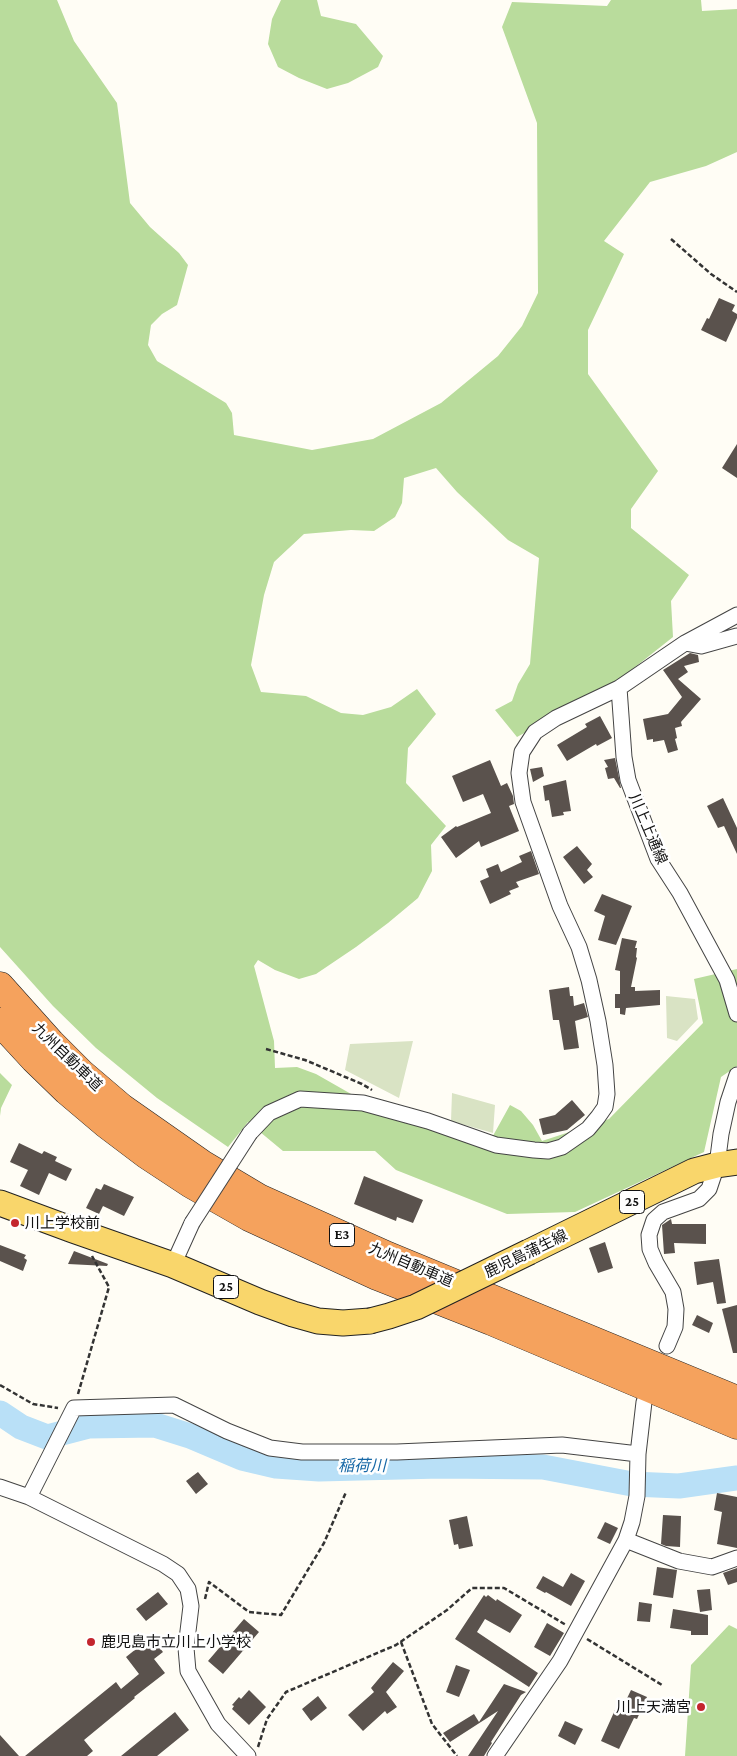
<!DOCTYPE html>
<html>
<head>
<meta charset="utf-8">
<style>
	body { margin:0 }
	canvas { display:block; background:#fffdf5 }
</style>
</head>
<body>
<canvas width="737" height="1756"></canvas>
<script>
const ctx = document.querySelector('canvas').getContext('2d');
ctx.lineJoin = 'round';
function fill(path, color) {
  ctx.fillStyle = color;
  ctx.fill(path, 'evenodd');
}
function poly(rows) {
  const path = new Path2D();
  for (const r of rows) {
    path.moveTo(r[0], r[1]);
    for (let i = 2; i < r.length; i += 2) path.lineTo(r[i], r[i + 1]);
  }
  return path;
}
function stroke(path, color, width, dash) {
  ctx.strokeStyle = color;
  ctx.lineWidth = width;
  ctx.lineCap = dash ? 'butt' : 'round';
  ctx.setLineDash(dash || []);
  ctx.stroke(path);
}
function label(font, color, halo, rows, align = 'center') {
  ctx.font = font + ' "Crimson Pro","Noto Sans JP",serif';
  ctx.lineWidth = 5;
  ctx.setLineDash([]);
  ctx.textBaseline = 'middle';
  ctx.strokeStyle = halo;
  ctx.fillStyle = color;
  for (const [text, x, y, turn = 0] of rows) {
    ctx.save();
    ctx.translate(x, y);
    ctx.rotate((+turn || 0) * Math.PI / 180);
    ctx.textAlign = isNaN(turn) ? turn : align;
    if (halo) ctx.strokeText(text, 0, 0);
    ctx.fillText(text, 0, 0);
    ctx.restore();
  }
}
fill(poly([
	[0,0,57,0,74,41,117,103,130,203,150,227,179,253,188,265,177,305,162,314,151,325,148,345,157,361,226,403,232,413,234,435,312,450,373,439,441,403,498,356,522,326,538,293,537,123,502,27,512,2,607,6,611,0,701,0,702,11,737,9,737,152,706,166,650,182,604,241,624,254,588,330,588,374,658,471,631,509,631,528,689,575,671,601,673,637,615,683,517,737,495,710,512,701,518,684,530,664,539,558,508,540,457,492,436,468,404,478,402,503,395,517,374,531,351,530,304,534,274,562,264,595,251,665,261,692,306,696,341,713,363,715,391,707,417,689,436,714,408,748,406,783,446,826,431,845,432,871,418,898,388,923,356,947,316,974,299,979,275,970,258,960,254,966,274,1041,275,1068,297,1067,316,1074,395,1119,489,1143,510,1105,521,1111,533,1125,542,1141,609,1119,703,1023,694,979,737,969,737,1066,721,1077,704,1152,575,1212,507,1214,396,1170,375,1151,283,1151,248,1122,228,1147,157,1098,96,1048,53,1006,0,947],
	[281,0,317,0,321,16,356,24,383,56,378,67,348,83,327,89,299,78,278,67,268,44,272,19],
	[0,1073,12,1085,1,1108,0,1116],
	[729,1625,737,1629,737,1756,685,1756,691,1665]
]), '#b9dc9c');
fill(poly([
	[666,996,695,999,698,1019,677,1041,667,1038],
	[413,1041,399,1098,345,1070,350,1044],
	[452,1093,495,1105,493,1133,451,1121]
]), '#d9e3c4');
stroke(poly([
	[0,1413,21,1427,47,1437,89,1426,155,1425,190,1436,242,1458,276,1466,319,1469,441,1466,543,1467,632,1484,679,1486,737,1478]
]), '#b9e0f7', 25);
fill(poly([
	[719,298,735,305,732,311,737,314,737,318,726,342,701,330,707,318,709,319],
	[737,444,737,478,722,468],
	[690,653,698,655,699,662,684,666,688,672,678,679,701,699,681,722,682,726,675,728,677,738,675,739,678,750,668,753,664,740,653,742,653,739,647,740,643,719,668,714,682,697,663,670],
	[600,716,612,738,597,746,596,744,567,761,557,745,587,727,585,724],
	[615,758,621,788,620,788,614,778,608,779,605,768,608,767,604,760],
	[490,760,501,786,507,783,513,796,514,804,509,806,519,831,481,847,479,841,456,858,441,837,456,826,457,827,491,813,483,794,463,802,452,776],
	[542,767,544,776,533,782,530,769],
	[566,780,571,811,563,812,564,815,552,817,549,800,545,801,543,786],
	[723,798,737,828,737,854,724,826,718,828,707,806],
	[577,846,592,864,587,870,593,877,584,884,563,857],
	[531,851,539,874,516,882,519,887,509,891,511,894,490,904,480,881,489,877,486,869,498,864,501,872,522,862,519,856],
	[602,894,632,906,616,945,598,940,605,916,594,911],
	[622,938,637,941,635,948,637,948,636,957,637,958,631,987,635,987,635,991,660,990,660,1005,626,1008,625,1015,620,1014,620,1008,615,1008,615,994,620,994,620,971,615,970],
	[569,987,570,996,573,996,574,1006,584,1003,588,1017,575,1021,579,1048,564,1050,559,1020,553,1020,549,990],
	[572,1100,585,1115,567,1130,543,1135,539,1119,555,1115],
	[19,1143,42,1154,44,1151,57,1157,55,1161,72,1169,66,1181,49,1173,39,1195,20,1186,28,1170,10,1162],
	[364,1176,423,1200,413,1223,397,1217,396,1221,354,1204],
	[104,1184,134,1197,124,1216,103,1206,99,1214,86,1208,96,1188,101,1190],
	[671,1219,672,1224,706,1224,706,1244,674,1243,675,1253,664,1254,662,1225],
	[605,1242,613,1268,598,1273,589,1248],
	[0,1245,26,1255,24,1258,27,1260,23,1271,0,1261],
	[74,1251,108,1264,107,1266,68,1264],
	[719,1259,726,1303,717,1304,713,1282,697,1285,694,1262],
	[737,1305,737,1353,733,1353,722,1309],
	[697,1315,713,1323,709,1333,692,1325],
	[198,1472,208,1484,196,1494,186,1481],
	[717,1493,737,1497,737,1548,717,1544,722,1512,714,1510],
	[663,1515,681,1516,680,1547,666,1546,661,1544],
	[467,1516,473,1546,459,1549,458,1544,454,1545,449,1520],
	[605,1522,618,1528,610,1544,597,1538],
	[657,1567,677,1570,673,1598,653,1595],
	[737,1568,737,1582,728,1585,723,1573],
	[571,1573,585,1581,571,1606,546,1592,545,1593,536,1588,543,1576,563,1587],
	[710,1589,712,1610,700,1612,697,1590],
	[158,1592,168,1604,146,1621,136,1609],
	[484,1595,486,1597,488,1595,496,1601,497,1599,522,1615,510,1633,485,1619,477,1632,538,1673,529,1687,455,1639],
	[639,1602,652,1604,650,1622,637,1621],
	[673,1609,708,1615,708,1635,691,1635,691,1631,670,1628],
	[244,1619,259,1632,223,1674,208,1661],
	[547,1623,564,1633,550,1656,534,1647],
	[151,1637,163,1652,154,1659,165,1673,134,1697,135,1698,84,1740,93,1751,87,1756,25,1756,116,1682,121,1689,139,1674,126,1657],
	[393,1662,404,1671,386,1692,397,1707,387,1714,385,1711,363,1731,348,1715,374,1692,371,1688],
	[456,1665,470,1670,459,1697,446,1692],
	[504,1684,526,1692,521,1695,491,1742,492,1743,484,1756,468,1756,498,1711,450,1742,443,1733,474,1714,479,1722],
	[249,1690,266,1707,249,1725,232,1709,234,1706,232,1705,239,1697,241,1699],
	[631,1690,647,1697,637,1719,634,1718,619,1749,601,1741,615,1710,620,1713],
	[318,1696,327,1708,311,1721,302,1709],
	[175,1712,189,1730,157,1756,121,1756],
	[565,1721,583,1729,575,1745,558,1736],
	[0,1735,19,1756,0,1756]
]), '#5a524d');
const street = poly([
	[685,643,701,646,737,636],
	[619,688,624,757,628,780,658,859,680,893,727,980,737,1014],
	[250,1133,269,1113,300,1099,363,1103,428,1121,496,1145,534,1150,548,1151,562,1147,588,1129,598,1117,605,1107,607,1094,605,1065,598,1021,589,980,579,947,560,906,523,802,519,773,522,752,535,732,556,718,619,688,685,643,737,615],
	[173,1265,192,1223],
	[667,1346,675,1327,676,1309,673,1292,656,1263,650,1249,649,1235,654,1220,663,1212,699,1199,709,1189,717,1165,721,1134,728,1102,737,1075],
	[0,1487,29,1497,163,1564,178,1574,188,1589,191,1606,186,1648,188,1671,218,1724,248,1756],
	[29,1497,74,1408,174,1405,227,1431,270,1448,302,1452,397,1452,562,1445,638,1454],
	[626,1540,679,1561,712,1567,737,1558],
	[495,1756,560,1661,626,1540,632,1522,637,1496,638,1454,644,1402]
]);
const primary = poly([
	[0,1203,73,1230,173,1265,260,1302,293,1314,318,1321,343,1323,370,1321],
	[529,1252,694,1171,717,1165,737,1162]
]);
const highway = poly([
	[0,986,51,1043,81,1073,122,1108,202,1164,259,1198,388,1256,737,1400],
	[0,1022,34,1059,67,1091,106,1124,147,1155,191,1184,249,1217,377,1276,491,1321,737,1425]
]);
stroke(street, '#444', 17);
stroke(primary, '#222', 27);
stroke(highway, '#222', 29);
stroke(poly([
	[671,239,711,274,737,292],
	[266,1049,305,1060,362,1084,372,1090],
	[0,1385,33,1404,58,1408],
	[78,1394,109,1287,92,1256],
	[205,1599,209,1582,249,1612,281,1615,324,1543,346,1492],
	[587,1639,662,1685],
	[401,1642,432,1724,457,1756],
	[258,1747,267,1719,286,1692,396,1645,447,1610,472,1588,504,1588,566,1625]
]), '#333', 2.5, [5, 2.5]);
stroke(street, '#fff', 15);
stroke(primary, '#f9d66b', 25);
stroke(highway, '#f5a25d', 28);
const streetBridge = poly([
	[192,1223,250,1133]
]);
const primaryBridge = poly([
	[370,1321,389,1316,416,1307,529,1252]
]);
stroke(streetBridge, '#444', 17, []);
stroke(primaryBridge, '#222', 27, []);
stroke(streetBridge, '#fff', 15);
stroke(primaryBridge, '#f9d66b', 25);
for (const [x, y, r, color] of [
	[15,1223,5,"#c4262e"],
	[91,1642,5,"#c4262e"],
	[701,1707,5,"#c4262e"]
]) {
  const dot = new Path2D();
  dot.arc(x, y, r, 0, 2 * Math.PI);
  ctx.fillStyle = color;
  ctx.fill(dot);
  stroke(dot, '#fff', 2);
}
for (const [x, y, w] of [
	[632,1202,25],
	[342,1235,25],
	[226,1287,25]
]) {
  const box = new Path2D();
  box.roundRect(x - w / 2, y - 11.5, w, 23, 4);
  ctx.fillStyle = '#fff';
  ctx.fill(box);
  stroke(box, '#111', 1);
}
label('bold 14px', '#111', null, [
	["25",632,1202],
	["E3",342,1235],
	["25",226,1287]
]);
label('15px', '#111', '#fff', [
	["川上上通線",648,829,67],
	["九州自動車道",67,1057,44],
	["鹿児島蒲生線",526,1254,-26],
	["九州自動車道",411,1265,23]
]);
label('15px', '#111', '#fff', [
	["川上学校前",25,1223],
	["鹿児島市立川上小学校",101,1642],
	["川上天満宮",691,1707,"right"]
], 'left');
label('italic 16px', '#1768a6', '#fff', [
	["稲荷川",362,1466]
]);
</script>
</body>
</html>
